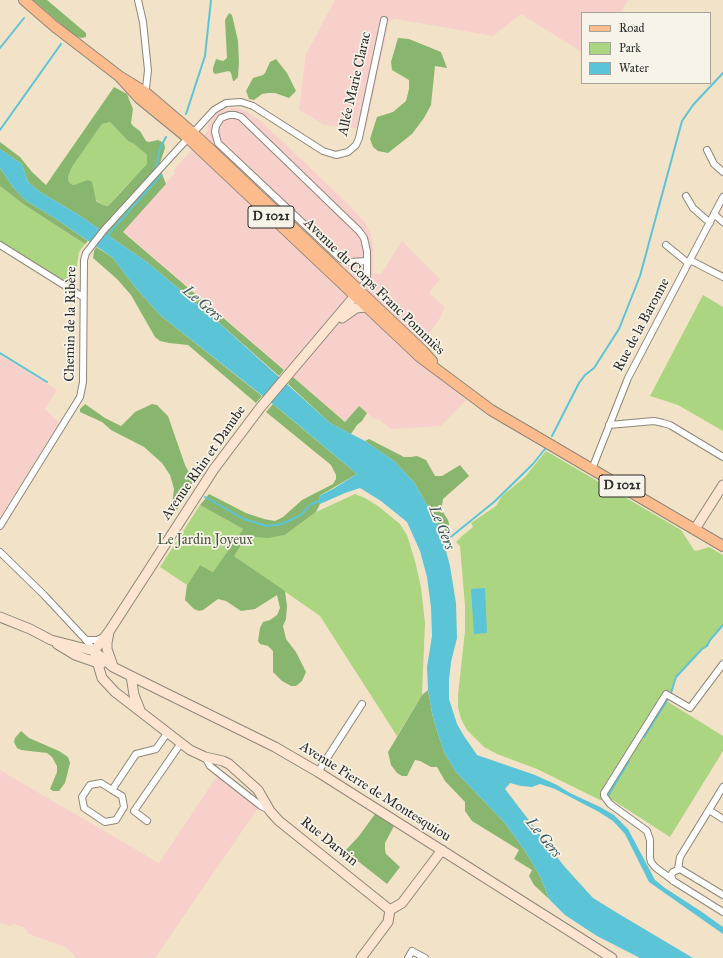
<!DOCTYPE html>
<html>
<head>
<meta charset="utf-8">
<style>
	body { margin:0 }
	#map { position:relative; width:723px; height:958px; overflow:hidden; background:#f2e3c8; font-family:"IM FELL Great Primer",serif }
	canvas { display:block }
	.legend { position:absolute; left:581px; top:12px; width:130px; height:72px; box-sizing:border-box; background:#f7f3e8; border:1px solid #a5a39c; margin:0; padding:5px 7px; list-style:none; font-size:12px; color:#2b2b2b }
	.legend li { display:flex; align-items:center; gap:8px; height:20px }
	.legend b { width:20px; border:1px solid #a5a39c }
</style>
</head>
<body>
<div id="map">
<canvas width="723" height="958"></canvas>
<ul class="legend">
<li><b style="height:5px;background:#fbbb8d"></b>Road</li>
<li><b style="height:11px;background:#acd581"></b>Park</li>
<li><b style="height:11px;background:#5bc4d7"></b>Water</li>
</ul>
</div>
<script>
const ctx = document.querySelector('canvas').getContext('2d');
ctx.lineJoin = 'round';
function fill(path, color) {
  ctx.fillStyle = color;
  ctx.fill(path, 'evenodd');
}
function poly(rows) {
  const path = new Path2D();
  for (const r of rows) {
    path.moveTo(r[0], r[1]);
    for (let i = 2; i < r.length; i += 2) path.lineTo(r[i], r[i + 1]);
  }
  return path;
}
function stroke(path, color, width, dash) {
  ctx.strokeStyle = color;
  ctx.lineWidth = width;
  ctx.lineCap = dash ? 'butt' : 'round';
  ctx.setLineDash(dash || []);
  ctx.stroke(path);
}
function label(font, color, halo, rows, align = 'center') {
  ctx.font = font + ' "IM FELL Great Primer",serif';
  ctx.lineWidth = 3.5;
  ctx.setLineDash([]);
  ctx.textBaseline = 'middle';
  ctx.strokeStyle = halo;
  ctx.fillStyle = color;
  for (const [text, x, y, turn = 0] of rows) {
    ctx.save();
    ctx.translate(x, y);
    ctx.rotate((+turn || 0) * Math.PI / 180);
    ctx.textAlign = isNaN(turn) ? turn : align;
    if (halo) ctx.strokeText(text, 0, 0);
    ctx.fillText(text, 0, 0);
    ctx.restore();
  }
}
fill(poly([
	[335,0,628,0,620,13,582,13,582,52,521,14,493,36,396,19,389,21,366,129,324,125,299,110,306,54],
	[231,108,236,108,248,112,261,121,347,203,364,221,370,231,373,244,373,273,381,274,402,241,440,279,429,293,445,307,440,318,413,357,466,400,441,426,390,429,379,419,374,419,359,406,346,422,123,231,175,173,173,171,208,131,208,125,214,116,220,111],
	[0,355,57,390,45,409,59,423,0,517],
	[0,770,159,863,217,776,258,808,155,958,77,958,65,947,29,934,25,928,14,924,10,926,0,923]
]), '#f7d0cb');
fill(poly([
	[110,122,128,141,134,144,147,155,147,164,140,173,125,187,108,206,103,205,74,185,71,184,69,182,68,177,72,167,102,124],
	[0,186,23,204,85,244,79,252,74,285,71,286,0,241],
	[703,295,723,307,723,431,678,405,650,396],
	[546,451,681,530,694,550,696,551,709,547,723,555,723,624,709,640,707,646,701,649,675,677,672,689,665,700,723,736,723,751,670,837,611,799,600,800,537,769,497,754,484,747,467,730,461,719,458,707,458,695,465,631,465,606,460,546,456,542,462,536,473,527,471,523,496,506,502,496,525,477],
	[355,494,365,498,378,506,400,524,407,535,415,561,421,587,425,623,422,695,397,736,320,616,234,556,248,535,256,537,285,535,316,512],
	[200,505,243,529,213,572,200,565,187,585,160,567]
]), '#acd581');
fill(poly([
	[33,0,47,0,86,33,86,37,81,38,75,36],
	[229,13,232,15,238,41,239,62,238,77,234,81,233,81,231,73,229,71,215,74,213,72,213,68,216,59,223,61,227,58,225,20],
	[398,38,409,39,441,52,447,68,435,66,431,105,424,118,412,134,388,153,378,151,373,147,370,139,377,117,393,112,406,101,409,89,409,80,392,70,391,62],
	[276,59,287,73,296,91,289,98,275,93,269,93,262,94,254,100,249,99,246,91,253,78,263,75,265,73,270,62],
	[114,87,127,94,133,109,131,123,133,126,140,131,146,141,149,142,158,140,164,143,165,148,159,166,166,184,123,232,284,370,279,376,208,313,148,263,79,215,40,192,28,182,22,164,0,149,0,142,20,157,32,172,46,185],
	[110,122,128,141,134,144,147,155,147,164,108,206,103,205,96,201,92,182,88,180,74,185,71,184,69,182,68,177,72,167,102,124],
	[0,168,13,187,25,200,56,219,88,241,85,244,23,204,0,186],
	[96,247,112,257,136,288,160,315,262,396,256,403,188,345,169,343,160,341,155,337,131,295,117,279,93,258,94,251],
	[293,377,345,422,359,406,367,413,362,421,357,425,351,434,330,423,288,384],
	[85,404,105,418,121,426,135,412,152,404,157,405,168,416,185,465,194,482,174,515,171,513,174,489,170,475,162,463,144,447,111,430,102,422,80,412,80,409],
	[273,404,357,474,319,496,320,504,316,512,285,535,268,538,256,537,248,535,234,556,285,591,287,606,286,619,283,626,286,639,296,652,306,672,302,681,296,686,291,686,282,681,273,672,273,651,268,646,260,644,258,641,260,628,263,622,270,620,277,615,280,608,277,595,255,609,241,611,226,601,218,599,203,610,199,611,194,609,185,600,187,585,200,565,213,572,243,529,200,505,209,494,246,513,264,519,275,521,283,517,302,500,333,484,336,479,336,475,331,465,266,412],
	[369,439,404,457,411,457,417,456,426,460,435,476,442,476,460,465,469,476,443,499,442,506,443,512,448,520,449,524,448,538,444,543,440,528,414,482,394,461,365,441],
	[428,690,433,718,444,752,456,772,505,823,527,854,540,876,549,899,534,885,529,876,532,870,514,859,519,850,472,821,465,811,465,802,445,781,437,767,431,767,420,761,415,760,407,776,402,776,397,773,391,765,388,752,422,695],
	[21,731,29,738,59,751,68,757,70,763,65,783,59,791,53,791,50,789,57,772,57,766,52,757,47,753,21,750,17,748,14,742,15,738],
	[375,814,394,826,385,843,385,850,386,854,400,867,387,884,345,851,359,836]
]), '#89b66f');
fill(poly([
	[0,149,22,164,28,182,40,192,79,215,148,263,208,313,330,423,365,441,394,461,414,482,440,528,450,566,456,603,457,638,451,662,449,680,449,699,457,724,464,736,477,755,535,775,557,785,570,793,600,807,614,815,628,829,655,880,665,888,702,912,723,927,723,934,649,882,625,834,613,821,599,812,555,789,540,784,532,787,521,786,510,783,505,789,564,866,593,898,619,914,693,958,640,958,597,936,565,915,549,899,540,876,527,854,505,823,456,772,444,752,433,718,428,690,427,667,432,636,431,607,427,577,420,551,407,522,381,501,360,488,345,493,320,504,319,496,333,489,357,474,283,412,160,315,136,288,112,257,56,219,25,200,13,187,0,168],
	[485,588,487,633,474,634,471,589]
]), '#5bc4d7');
stroke(poly([
	[0,48,24,18],
	[186,114,205,56,211,0],
	[0,130,61,44],
	[156,169,160,148,166,137],
	[106,237,161,175],
	[0,353,47,382],
	[552,436,579,383,585,375,594,368,619,329,640,276,682,121,693,105,723,73],
	[205,497,244,519,267,526,282,524,301,515,310,505,321,500],
	[442,544,494,502,533,464,545,449],
	[671,693,676,677,702,649,707,646,710,640,723,625],
	[644,737,668,699],
	[608,796,629,761]
]), '#5bc4d7', 2);
const street = poly([
	[138,0,143,22,148,70,146,88,143,94],
	[193,133,214,110,226,103,241,102,253,106,323,151,336,155,348,152,356,145,359,138,384,20],
	[707,150,714,164,723,172],
	[686,196,693,208,710,223],
	[714,214,723,222],
	[0,245,83,297],
	[666,245,688,263],
	[690,260,723,277],
	[360,290,367,280,367,251,364,238,359,231,241,117,235,115,229,115,221,118,216,126,215,132,218,143,341,259,350,262,367,261],
	[609,425,654,421,663,423,670,425,723,457],
	[592,469,628,378,723,197],
	[0,526,80,397,83,382,84,260,86,253,104,230,188,138],
	[0,552,44,595,86,640,94,651],
	[86,640,97,640,104,637],
	[723,664,690,708,666,694,604,793,604,796,610,804,647,831,650,840,650,858,651,862,655,867,675,882,723,912],
	[205,757,210,766,261,806,269,810],
	[318,772,362,704],
	[112,790,122,796,124,807,116,820,105,822,84,808,82,797,90,785,101,783,112,790,136,754,156,749,168,732],
	[709,810,723,819],
	[147,821,134,811,181,743],
	[678,869,680,857,723,787],
	[673,881,671,875,673,872,680,869,723,895],
	[408,958,412,951,425,958]
]);
const secondary = poly([
	[342,318,356,308,366,307],
	[695,529,723,485],
	[0,617,30,629,51,640,94,651,113,667,131,676,275,747,318,772,612,958],
	[109,632,107,643,107,649,113,666],
	[57,644,75,655,101,664],
	[94,651,110,630,214,469,260,408,359,291],
	[94,651,102,678,115,692,190,750,205,757,223,761,229,764,258,790,270,811,279,821,390,910],
	[131,676,134,695,140,710],
	[361,958,388,922,390,910,402,903,442,850]
]);
const primary = poly([
	[24,0,54,26,119,76,145,92,193,133,423,351,432,361],
	[119,76,139,98,188,138,420,357,491,410,723,546]
]);
stroke(street, '#8e877a', 8);
stroke(secondary, '#8e877a', 11);
stroke(primary, '#8e877a', 12);
stroke(street, '#fff', 6);
stroke(secondary, '#fde4d1', 9);
stroke(primary, '#fbbb8d', 10);
for (const [x, y, w] of [
	[271,217,46],
	[622,486,46]
]) {
  const box = new Path2D();
  box.roundRect(x - w / 2, y - 11, w, 22, 3);
  ctx.fillStyle = '#f7f3e8';
  ctx.fill(box);
  stroke(box, '#2b2b2b', 1);
}
label('bold 13px', '#2b2b2b', null, [
	["D 1021",271,217],
	["D 1021",622,486]
]);
label('14px', '#2b2b2b', '#f7f3e8', [
	["Allée Marie Clarac",355,84,-77],
	["Avenue du Corps Franc Pommiès",374,287,44],
	["Chemin de la Ribère",71,324,-89],
	["Rue de la Baronne",642,325,-62],
	["Avenue Rhin et Danube",204,463,-55],
	["Avenue Pierre de Montesquiou",375,792,32],
	["Rue Darwin",329,842,39]
]);
label('14px', '#4b5640', '#f7f3e8', [
	["Le Jardin Joyeux",205,541]
]);
label('italic 15px', '#39595f', '#f7f3e8', [
	["Le Gers",202,304,40],
	["Le Gers",441,528,68],
	["Le Gers",543,838,51]
]);
</script>
</body>
</html>
